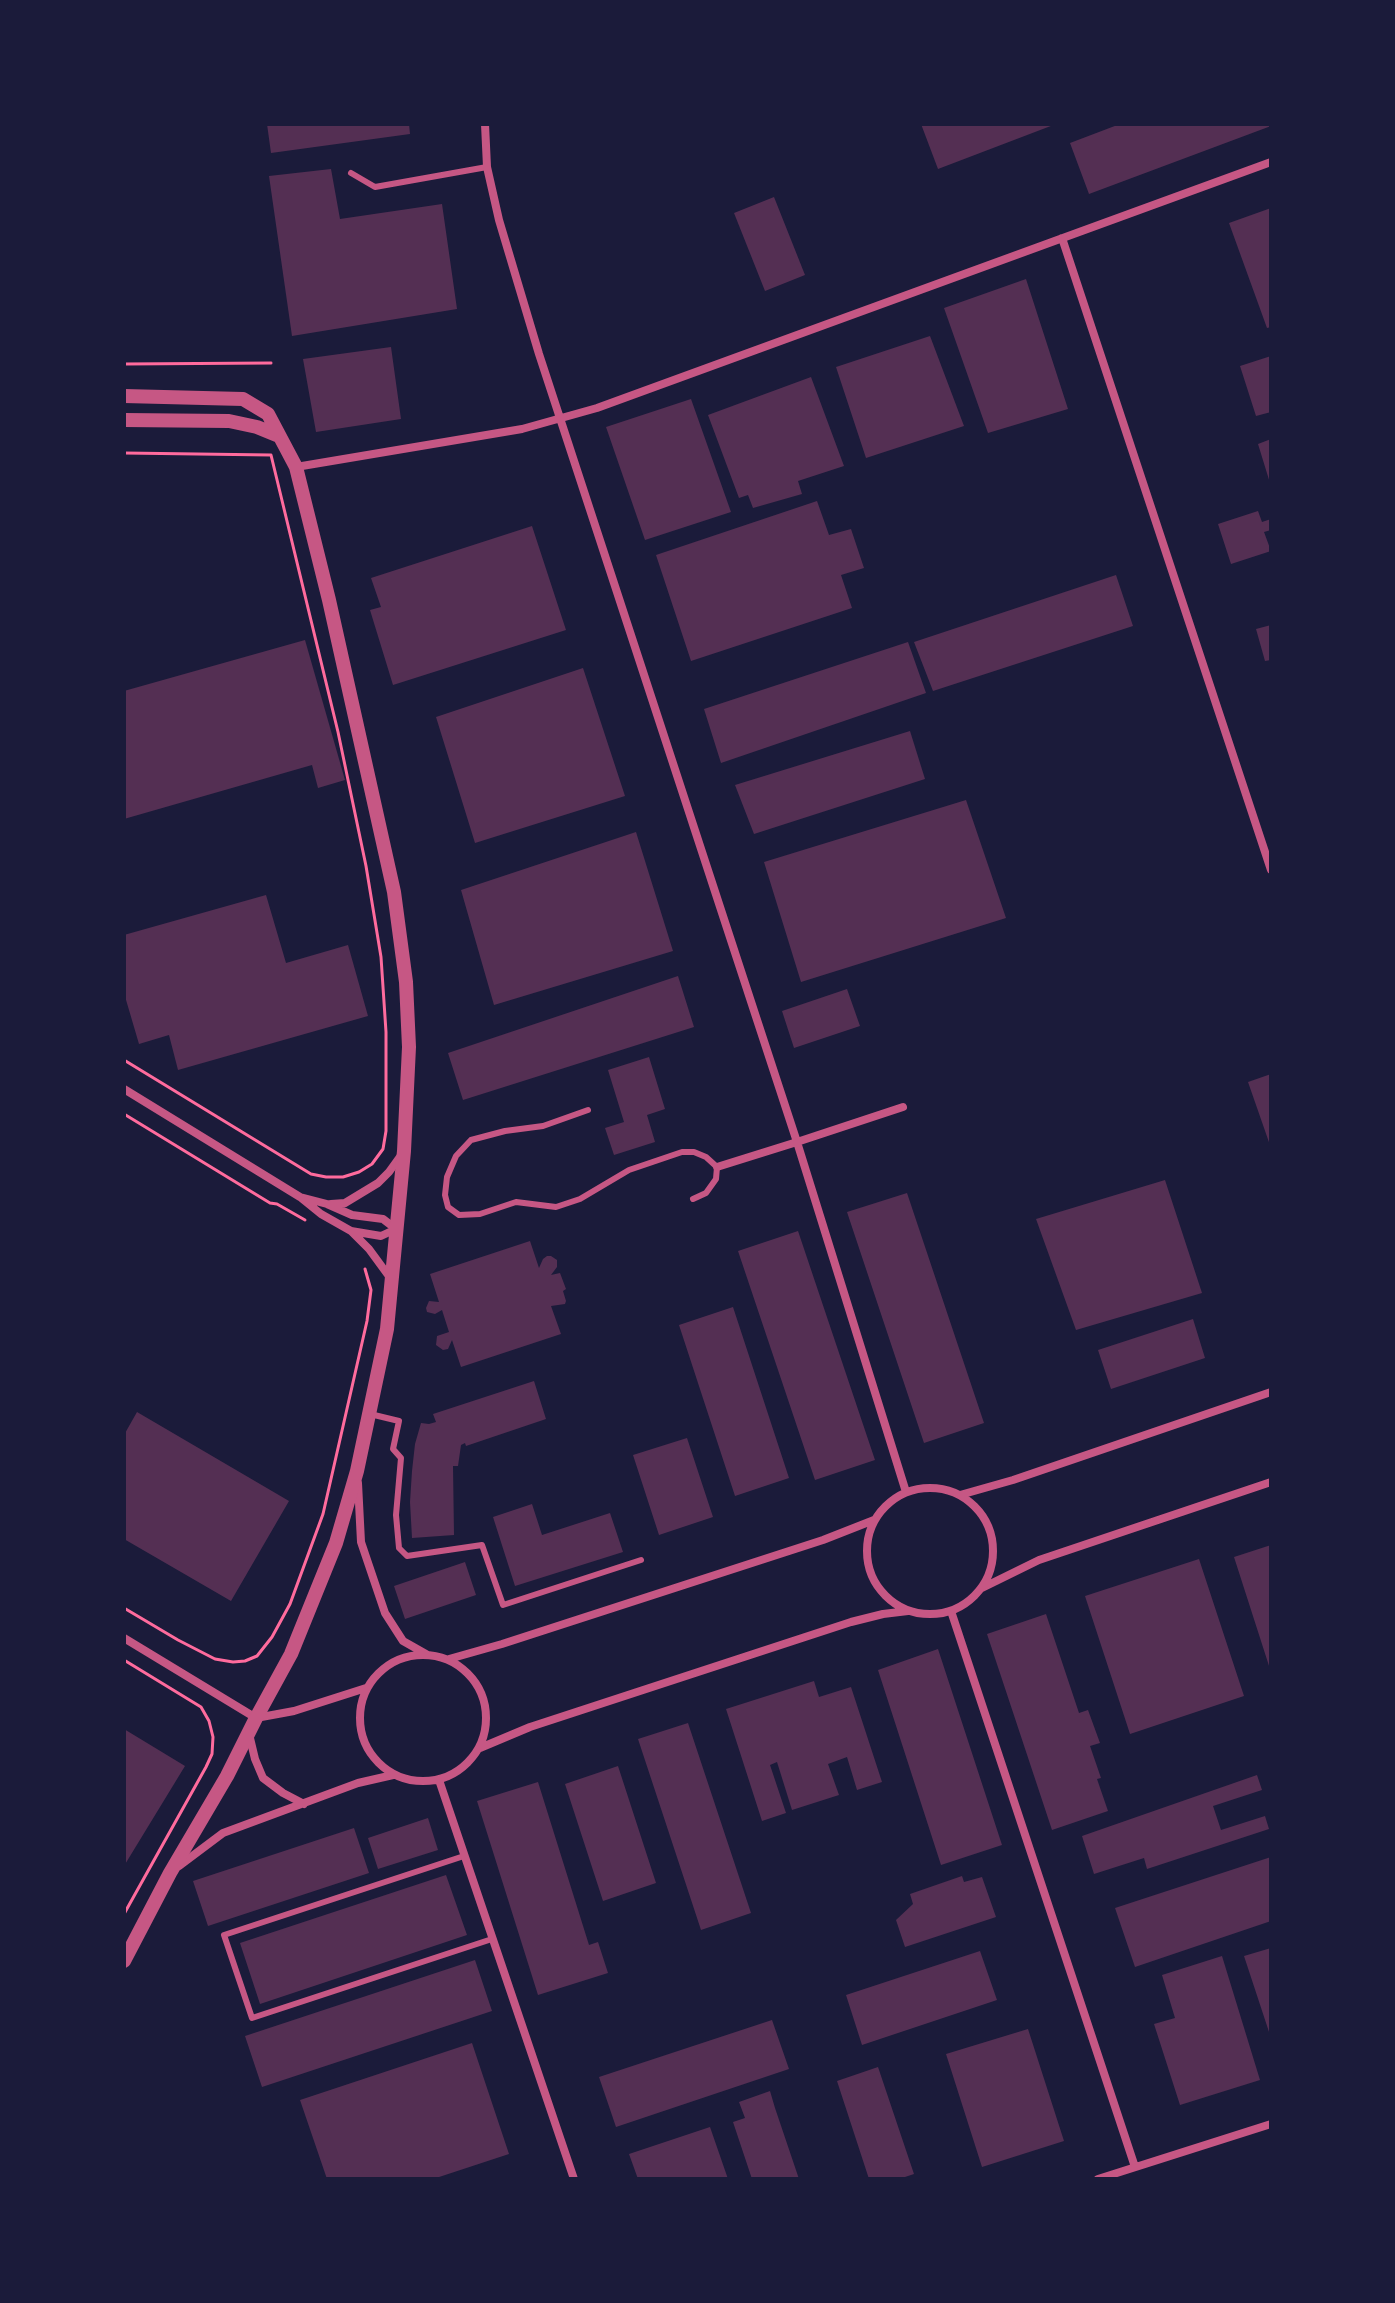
<!DOCTYPE html>
<html>
<head>
<meta charset="utf-8">
<style>
	body { margin:0 }
	#map { position:relative; width:1395px; height:2303px; overflow:hidden; background:#1b1b3a; font-family:Mulish,sans-serif }
	canvas { display:block }
	.frame { position:absolute; inset:0; border:126px solid #1b1b3a; pointer-events:none }
</style>
</head>
<body>
<div id="map">
<canvas width="1395" height="2303"></canvas>
<div class="frame"></div>
</div>
<script>
const ctx = document.querySelector('canvas').getContext('2d');
ctx.lineJoin = 'round';
function fill(path, color) {
  ctx.fillStyle = color;
  ctx.fill(path, 'evenodd');
}
function poly(rows) {
  const path = new Path2D();
  for (const r of rows) {
    if (r.length === 3) {
      path.moveTo(r[0] + r[2], r[1]);
      path.arc(r[0], r[1], r[2], 0, 2 * Math.PI);
      continue;
    }
    path.moveTo(r[0], r[1]);
    for (let i = 2; i < r.length; i += 2) path.lineTo(r[i], r[i + 1]);
  }
  return path;
}
function stroke(path, color, width, dash) {
  ctx.strokeStyle = color;
  ctx.lineWidth = width;
  ctx.lineCap = dash ? 'butt' : 'round';
  ctx.setLineDash(dash || []);
  ctx.stroke(path);
}
fill(poly([
	[267,124,409,124,410,134,271,153],
	[921,124,1056,124,938,169],
	[1120,124,1271,124,1271,126,1089,194,1070,143],
	[331,169,340,219,442,204,457,309,292,336,269,176],
	[774,197,805,275,765,291,734,213],
	[1271,208,1271,327,1267,328,1229,223],
	[1026,279,1068,409,988,433,944,308],
	[930,336,964,426,866,458,836,367],
	[391,347,401,419,316,432,303,359],
	[1271,356,1271,412,1256,416,1240,366],
	[811,377,844,466,798,481,802,494,753,508,748,495,739,498,708,415],
	[691,399,731,512,645,540,606,427],
	[1271,439,1271,483,1270,483,1258,444],
	[817,501,829,535,851,529,864,568,841,575,852,608,691,661,656,555],
	[1258,511,1262,522,1271,519,1271,530,1264,532,1271,551,1231,564,1218,524],
	[532,526,566,630,393,685,370,610,381,607,371,578],
	[1116,575,1133,626,933,691,914,642],
	[1271,625,1271,660,1265,661,1256,629],
	[305,640,345,780,318,788,312,765,124,819,124,691],
	[908,642,926,693,721,763,704,709],
	[583,668,625,796,475,843,436,717],
	[910,731,925,779,754,834,735,785],
	[966,800,1006,918,801,982,764,862],
	[636,832,673,951,494,1005,461,890],
	[266,895,286,963,348,945,368,1016,178,1070,169,1035,139,1044,124,993,124,935],
	[678,976,694,1027,463,1100,448,1053],
	[847,989,860,1026,794,1048,782,1011],
	[649,1057,665,1109,647,1115,655,1142,614,1155,605,1128,624,1122,608,1070],
	[1271,1074,1271,1148,1248,1082],
	[1165,1180,1202,1293,1076,1330,1036,1219],
	[907,1193,984,1423,924,1443,847,1212],
	[798,1231,875,1460,815,1480,738,1251],
	[530,1241,539,1268,543,1259,547,1256,551,1256,557,1260,557,1267,551,1275,560,1273,566,1289,563,1291,566,1301,565,1304,551,1306,561,1334,461,1367,452,1340,448,1349,443,1350,436,1345,437,1336,449,1332,442,1310,435,1314,427,1312,426,1308,429,1301,439,1302,430,1274],
	[733,1307,789,1478,735,1496,679,1325],
	[1193,1319,1205,1358,1111,1389,1098,1350],
	[534,1381,546,1419,466,1446,465,1443,461,1445,458,1466,453,1466,454,1535,412,1538,410,1502,412,1471,415,1444,421,1423,429,1424,436,1422,433,1414],
	[137,1412,289,1501,231,1601,124,1539,124,1435],
	[687,1438,713,1517,659,1535,633,1455],
	[532,1504,542,1535,610,1513,623,1552,515,1586,493,1517],
	[1271,1545,1271,1669,1270,1669,1234,1557],
	[1199,1559,1244,1696,1130,1734,1085,1596],
	[465,1562,476,1595,405,1619,394,1586],
	[1046,1614,1079,1713,1088,1710,1100,1743,1090,1746,1101,1778,1097,1779,1108,1811,1052,1830,987,1634],
	[938,1649,1002,1845,941,1865,878,1670],
	[814,1681,819,1697,851,1687,882,1782,857,1790,847,1757,828,1764,839,1795,792,1810,777,1762,770,1765,786,1813,762,1821,726,1709],
	[688,1723,751,1913,701,1930,638,1739],
	[124,1729,185,1766,124,1866],
	[618,1766,656,1883,603,1901,565,1784],
	[1257,1775,1262,1790,1213,1806,1221,1830,1265,1816,1269,1829,1147,1869,1144,1858,1094,1874,1082,1836],
	[538,1782,589,1945,598,1942,608,1973,538,1995,477,1801],
	[428,1818,438,1850,378,1869,368,1838],
	[354,1828,369,1873,208,1926,193,1881],
	[1271,1857,1271,1921,1135,1967,1115,1908],
	[446,1875,467,1935,260,2004,240,1943],
	[962,1876,964,1882,982,1877,996,1917,905,1947,896,1920,913,1904,910,1894],
	[1271,1948,1271,2035,1270,2035,1244,1956],
	[980,1951,997,2000,862,2045,846,1995],
	[1222,1956,1260,2080,1180,2105,1154,2024,1175,2018,1162,1975],
	[475,1960,492,2011,262,2087,245,2036],
	[772,2020,789,2069,616,2127,599,2077],
	[1028,2029,1064,2141,982,2167,946,2054],
	[472,2043,509,2154,433,2179,327,2179,300,2100],
	[878,2067,914,2174,899,2179,869,2179,837,2081],
	[770,2091,775,2108,799,2179,752,2179,733,2122,745,2118,739,2102],
	[710,2127,728,2179,638,2179,629,2154]
]), '#542f53');
stroke(poly([
	[124,364,271,363],
	[124,453,271,455,338,732,366,866,381,957,386,1032,386,1131,383,1149,372,1164,359,1172,343,1177,326,1177,311,1174,124,1060],
	[124,1114,270,1203,277,1204,305,1220],
	[124,1608,178,1640,215,1659,233,1662,245,1661,257,1656,272,1637,290,1604,323,1514,367,1321,371,1290,365,1269],
	[124,1660,201,1707,209,1721,213,1737,212,1754,206,1767,124,1914]
]), '#ff6b9d', 3);
stroke(poly([
	[351,173,375,187,487,167],
	[588,1110,543,1126,505,1131,471,1140,456,1156,447,1177,445,1195,448,1207,459,1215,480,1214,516,1202,556,1207,580,1199,629,1170,682,1152,694,1152,706,1157,717,1167,716,1179,706,1193,693,1199],
	[370,1414,399,1421,393,1449,401,1458,396,1515,399,1548,407,1556,482,1545,503,1605,641,1560],
	[464,1856,224,1935,252,2018,492,1939]
]), '#c65784', 6);
stroke(poly([
	[485,124,487,167,499,220,539,354,797,1142,906,1492],
	[1062,238,1271,870],
	[296,467,522,429,597,408,1271,162],
	[124,1089,300,1197,321,1214,351,1231,381,1236,396,1229,383,1219,352,1215,327,1204,300,1197],
	[717,1167,797,1142,903,1107],
	[331,1204,345,1203,378,1183,389,1172,402,1154],
	[351,1231,369,1249,391,1279],
	[358,1483,361,1542,385,1613,403,1641,426,1654],
	[930,1551,63],
	[960,1495,1013,1480,1271,1392],
	[982,1588,1039,1560,1271,1482],
	[951,1611,1135,2167],
	[124,1638,256,1718,294,1711,366,1688],
	[423,1718,63],
	[449,1659,502,1644,823,1540,874,1520],
	[249,1734,255,1759,263,1778,283,1793,304,1804],
	[480,1748,530,1727,851,1622,883,1614,908,1611],
	[439,1780,574,2179],
	[179,1866,223,1833,358,1783,393,1775],
	[1098,2179,1271,2124]
]), '#c65784', 8);
stroke(poly([
	[124,396,243,399,268,414,296,467,329,600,394,892,406,982,409,1047,404,1151,387,1329,357,1471,336,1543,291,1654,256,1718,227,1776,170,1873,124,1961],
	[124,420,229,421,257,427,279,436]
]), '#c65784', 14);
</script>
</body>
</html>
